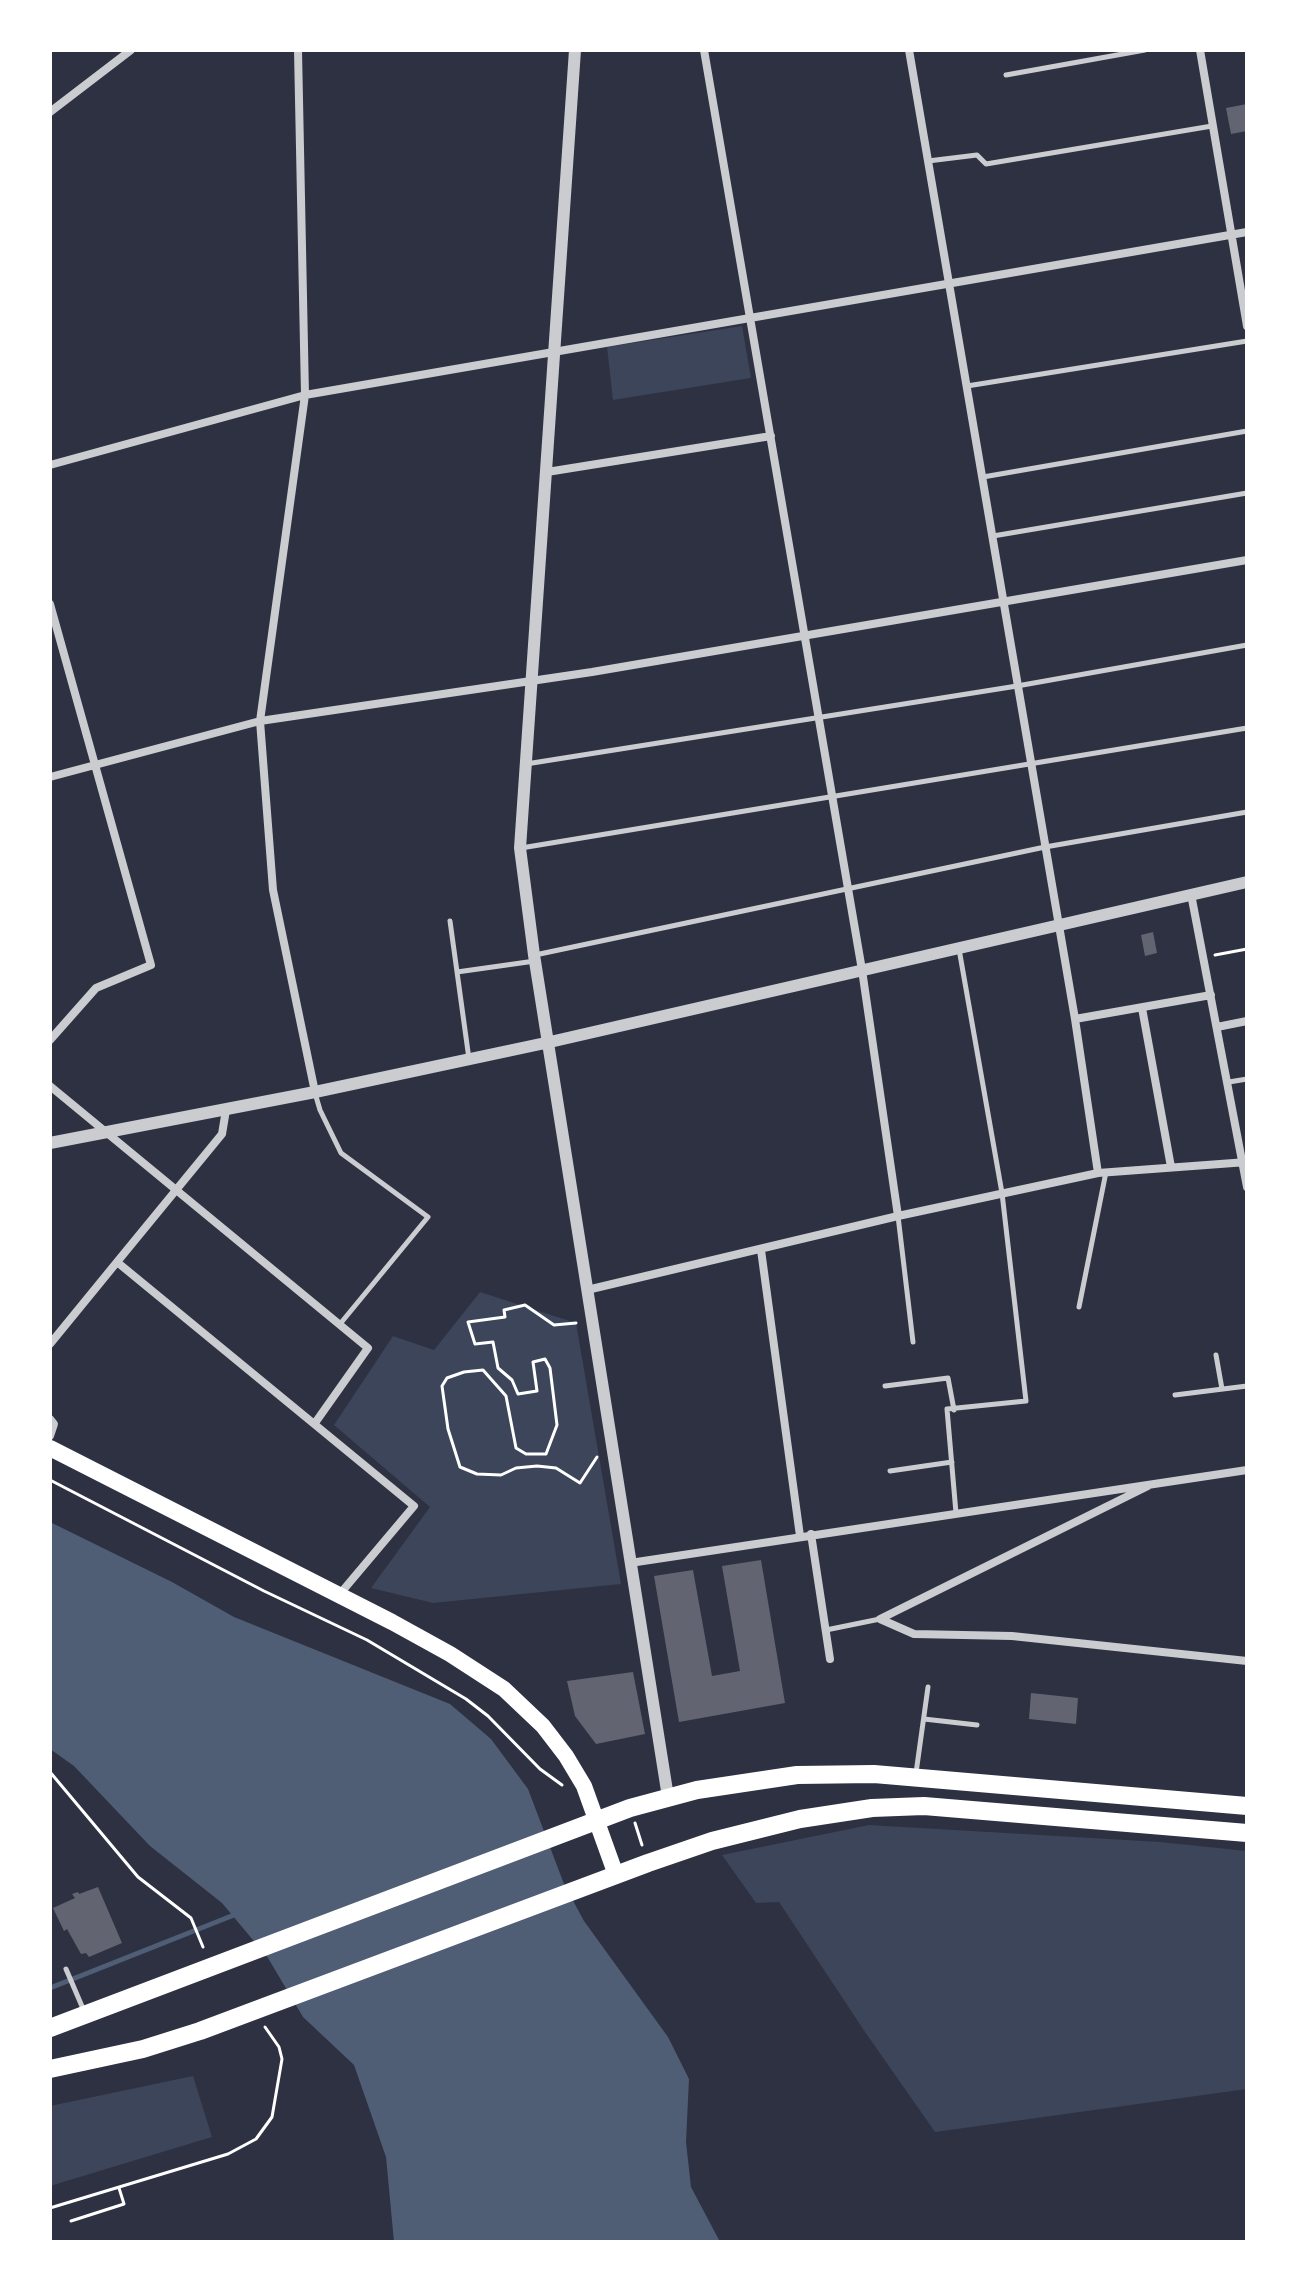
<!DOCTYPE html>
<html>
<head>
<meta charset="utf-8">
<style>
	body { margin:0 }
	#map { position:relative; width:1297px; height:2292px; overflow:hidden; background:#2d3142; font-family:Rubik,sans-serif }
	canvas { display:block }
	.frame { position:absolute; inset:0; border:52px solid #fff; pointer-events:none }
</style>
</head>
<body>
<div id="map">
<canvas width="1297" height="2292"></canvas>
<div class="frame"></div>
</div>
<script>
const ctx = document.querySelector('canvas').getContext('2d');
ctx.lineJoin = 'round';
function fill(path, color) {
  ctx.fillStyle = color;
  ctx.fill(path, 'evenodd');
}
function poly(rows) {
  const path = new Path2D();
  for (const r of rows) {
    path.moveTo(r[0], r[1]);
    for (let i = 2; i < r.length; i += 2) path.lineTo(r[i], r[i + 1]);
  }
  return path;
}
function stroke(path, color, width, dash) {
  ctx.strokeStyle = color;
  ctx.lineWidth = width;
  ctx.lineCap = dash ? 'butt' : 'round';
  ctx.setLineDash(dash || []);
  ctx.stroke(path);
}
fill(poly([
	[742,326,751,378,613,400,607,347],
	[480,1292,576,1323,621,1584,433,1603,371,1588,430,1507,334,1425,393,1336,434,1350],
	[869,1825,1160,1842,1247,1851,1247,2089,935,2132,865,2032,779,1902,756,1903,722,1855],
	[193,2076,212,2137,50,2186,50,2106]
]), '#3c4559');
fill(poly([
	[50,1522,172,1582,234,1617,450,1704,491,1739,528,1789,564,1884,584,1921,668,2037,689,2079,686,2142,691,2187,719,2240,723,2242,394,2242,386,2157,354,2065,303,2017,268,1958,222,1903,150,1846,74,1766,50,1749]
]), '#4f5d75');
stroke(poly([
	[50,1988,239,1913]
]), '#4f5d75', 5);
fill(poly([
	[1247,104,1247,131,1231,134,1226,108],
	[1153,932,1157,953,1145,956,1141,935],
	[761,1560,785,1703,679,1722,654,1576,693,1570,712,1676,740,1671,722,1566],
	[633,1672,645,1734,596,1744,575,1716,567,1681],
	[1031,1693,1078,1698,1076,1724,1029,1719],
	[98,1887,122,1943,89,1957,86,1953,81,1954,67,1929,64,1931,53,1908,75,1898,72,1894,78,1892,79,1894]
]), '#626471');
stroke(poly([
	[1215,955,1247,949],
	[576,1323,554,1325,525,1305,504,1310,505,1317,468,1322,475,1344,493,1342,498,1368,512,1380,518,1394,537,1391,533,1362,545,1359,550,1368,557,1425,546,1454,526,1454,516,1448,506,1396,483,1370,464,1372,447,1378,442,1386,448,1429,460,1467,477,1474,501,1475,516,1468,537,1466,556,1468,580,1483,597,1457],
	[50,1480,264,1591,367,1640,466,1699,488,1716,540,1769,562,1785],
	[50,1772,138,1877,191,1918,203,1947],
	[635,1823,642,1845],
	[50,2208,228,2154,256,2139,272,2117,282,2059,279,2047,265,2027],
	[71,2221,124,2204,119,2188]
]), '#fff', 3);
stroke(poly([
	[1006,75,1145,50],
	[928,161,977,155,986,164,1212,126],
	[967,386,1247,341],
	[983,477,1247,431],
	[993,536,1247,493],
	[526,764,1017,686,1247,645],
	[521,848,1247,728],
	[450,921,469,1059],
	[535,955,1045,847,1247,812],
	[457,972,535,961],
	[1229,1082,1247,1079],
	[315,1093,320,1110,341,1153,428,1217,340,1324],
	[898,1216,913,1342],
	[1079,1307,1106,1172],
	[1216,1355,1222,1389],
	[885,1386,948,1378,954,1410],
	[1175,1395,1247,1386],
	[890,1471,952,1462],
	[956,1513,947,1409,1026,1401,1002,1193,959,949],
	[826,1630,880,1619],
	[924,1719,977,1725],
	[916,1773,928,1687],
	[66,1969,84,2011]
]), '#caccd0', 5);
stroke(poly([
	[298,50,305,395,260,721,273,890,315,1092],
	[704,50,862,970,898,1216],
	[909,50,1075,1019,1098,1173],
	[1200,50,1247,326],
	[50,112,131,50],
	[50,465,305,395,1247,232],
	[547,472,771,436],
	[50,604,151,965,96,988,50,1040],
	[50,777,260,721,592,672,1247,560],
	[1191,894,1247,1187],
	[1142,1008,1171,1167],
	[1075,1019,1211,995],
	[1217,1027,1247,1021],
	[50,1086,368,1348,315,1423],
	[226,1110,222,1134,117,1262,414,1506,339,1595],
	[761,1250,800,1536],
	[587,1290,898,1216,1098,1173,1247,1162],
	[50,1344,117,1262],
	[50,1419,54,1424,50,1436],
	[1148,1486,880,1619,914,1634,1012,1636,1247,1661],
	[811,1534,830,1659],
	[630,1563,1247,1470]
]), '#caccd0', 8);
stroke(poly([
	[575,50,520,848,534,955,668,1797],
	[50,1143,315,1092,550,1042,1247,882]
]), '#caccd0', 12);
stroke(poly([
	[50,1448,392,1622,450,1654,504,1689,543,1726,566,1756,584,1786,616,1875]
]), '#fff', 16);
stroke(poly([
	[50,2028,630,1808,697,1790,797,1775,874,1774,1247,1806],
	[50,2069,143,2049,200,2031,648,1863,712,1841,800,1819,872,1808,924,1806,1247,1833]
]), '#fff', 18);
</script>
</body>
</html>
